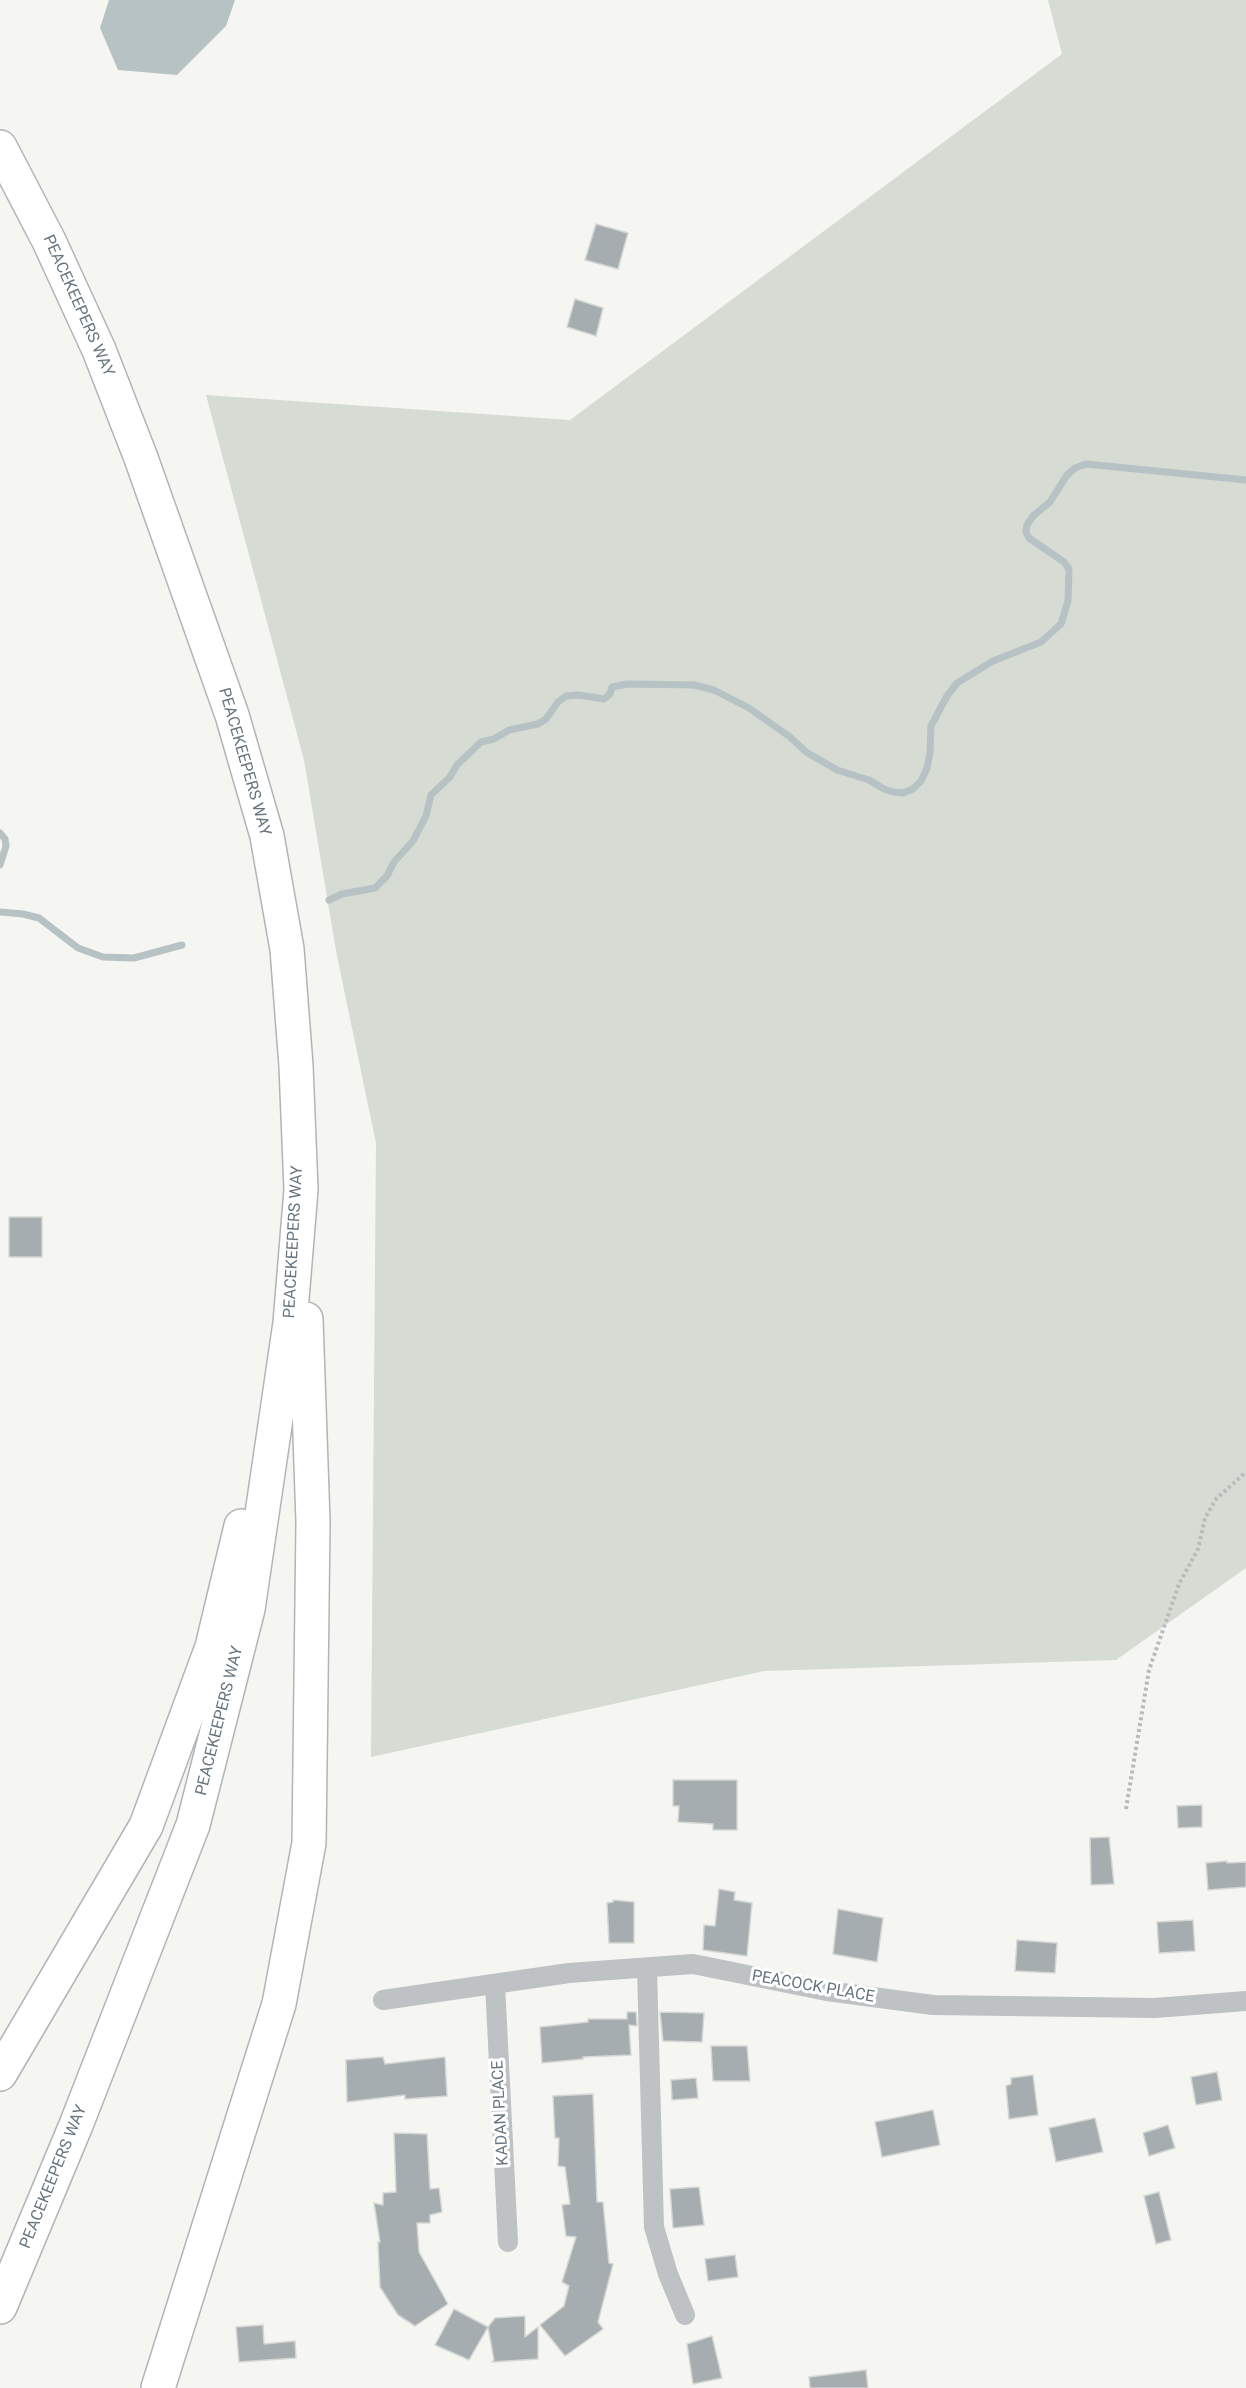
<!DOCTYPE html>
<html>
<head>
<meta charset="utf-8">
<style>
	body { margin:0 }
	canvas { display:block; background:#f5f5f1 }
</style>
</head>
<body>
<canvas width="1246" height="2388"></canvas>
<script>
const ctx = document.querySelector('canvas').getContext('2d');
ctx.lineJoin = 'round';
function fill(path, color) {
  ctx.fillStyle = color;
  ctx.fill(path, 'evenodd');
}
function poly(rows) {
  const path = new Path2D();
  for (const r of rows) {
    path.moveTo(r[0], r[1]);
    for (let i = 2; i < r.length; i += 2) path.lineTo(r[i], r[i + 1]);
  }
  return path;
}
function stroke(path, color, width, dash) {
  ctx.strokeStyle = color;
  ctx.lineWidth = width;
  ctx.lineCap = dash ? 'butt' : 'round';
  ctx.setLineDash(dash || []);
  ctx.stroke(path);
}
function label(font, color, halo, rows, align = 'center') {
  ctx.font = font + ' Roboto,sans-serif';
  ctx.lineWidth = 6;
  ctx.setLineDash([]);
  ctx.textBaseline = 'middle';
  ctx.strokeStyle = halo;
  ctx.fillStyle = color;
  for (const [text, x, y, turn = 0] of rows) {
    ctx.save();
    ctx.translate(x, y);
    ctx.rotate((+turn || 0) * Math.PI / 180);
    ctx.textAlign = isNaN(turn) ? turn : align;
    if (halo) ctx.strokeText(text, 0, 0);
    ctx.fillText(text, 0, 0);
    ctx.restore();
  }
}
fill(poly([
	[1048,0,1246,0,1246,1568,1116,1660,764,1671,371,1757,376,1143,337,956,304,760,206,395,570,420,1062,54]
]), '#d6dbd3');
fill(poly([
	[109,0,235,0,226,26,177,75,118,70,100,28]
]), '#b7c2c5');
stroke(poly([
	[0,833,5,839,6,846,0,865],
	[329,900,342,894,375,888,387,876,394,862,413,841,426,816,431,795,450,777,457,765,481,742,494,739,509,730,538,724,546,719,558,702,566,696,579,695,604,699,610,694,612,687,627,684,694,685,714,690,749,708,790,737,806,752,837,770,869,780,884,789,893,792,903,793,913,789,921,781,927,768,930,753,931,726,947,696,957,683,993,661,1041,642,1061,624,1068,601,1069,569,1064,562,1029,538,1026,532,1027,525,1033,516,1050,502,1067,475,1075,468,1086,464,1246,480],
	[0,912,23,914,39,918,78,948,103,957,134,958,182,945]
]), '#b7c2c5', 7);
const building = poly([
	[596,224,628,233,618,269,585,260,596,224],
	[575,299,603,308,596,336,567,327,575,299],
	[9,1217,42,1217,42,1257,9,1257,9,1217],
	[673,1780,737,1780,737,1830,713,1830,713,1824,678,1822,679,1806,673,1806,673,1780],
	[1202,1805,1202,1827,1178,1828,1177,1806,1202,1805],
	[1109,1837,1114,1884,1091,1885,1090,1838,1109,1837],
	[1227,1861,1227,1863,1246,1862,1246,1887,1208,1890,1206,1863,1227,1861],
	[719,1889,735,1892,734,1900,752,1903,747,1956,703,1950,704,1925,715,1926,719,1889],
	[613,1900,634,1902,634,1943,609,1943,607,1903,613,1902,613,1900],
	[838,1909,883,1918,877,1962,833,1954,838,1909],
	[1193,1920,1195,1951,1159,1953,1157,1922,1193,1920],
	[1017,1940,1057,1943,1055,1973,1015,1971,1017,1940],
	[627,2012,636,2012,637,2026,629,2025,631,2055,583,2057,583,2059,542,2063,540,2027,588,2022,588,2019,627,2019,627,2012],
	[660,2012,704,2013,702,2042,663,2041,660,2012],
	[711,2046,747,2046,750,2081,713,2081,711,2046],
	[383,2057,385,2064,445,2057,447,2096,405,2099,405,2095,347,2102,346,2060,383,2057],
	[1217,2072,1222,2100,1196,2105,1191,2077,1217,2072],
	[1033,2075,1038,2115,1009,2119,1006,2086,1011,2084,1011,2078,1033,2075],
	[696,2078,698,2098,672,2100,671,2080,696,2078],
	[593,2094,597,2202,603,2202,609,2263,613,2264,598,2322,603,2329,565,2356,540,2325,564,2306,569,2286,562,2282,576,2237,566,2236,562,2205,570,2204,565,2167,558,2166,559,2138,555,2138,553,2096,593,2094],
	[933,2110,940,2145,882,2157,875,2122,933,2110],
	[1095,2118,1103,2152,1056,2162,1049,2128,1095,2118],
	[1168,2125,1175,2148,1149,2156,1143,2133,1168,2125],
	[394,2133,427,2134,430,2189,439,2188,442,2212,430,2215,430,2223,417,2223,419,2252,448,2304,415,2326,398,2315,380,2287,378,2242,380,2242,374,2203,383,2205,383,2193,396,2192,394,2133],
	[699,2187,704,2225,673,2228,670,2189,699,2187],
	[1159,2192,1171,2240,1156,2244,1144,2196,1159,2192],
	[735,2255,738,2277,708,2281,705,2259,735,2255],
	[454,2309,488,2327,469,2360,435,2345,454,2309],
	[525,2316,525,2337,538,2327,538,2359,492,2362,494,2360,488,2327,495,2318,525,2316],
	[263,2325,264,2344,295,2341,296,2358,239,2362,236,2327,263,2325],
	[712,2336,722,2378,693,2384,687,2344,712,2336],
	[866,2370,868,2388,810,2388,809,2377,866,2370]
]);
fill(building, '#a5adb1');
stroke(building, '#d6d6d4', 1.5);
const motorway = poly([
	[0,147,49,241,99,350,141,458,232,715,267,836,287,949,296,1066,301,1190,290,1323,248,1609,193,1825,76,2125,0,2307],
	[0,2074,146,1826,212,1647,241,1526],
	[158,2388,279,2004,309,1843,313,1522,306,1319]
]);
stroke(motorway, '#b1b5b7', 36);
stroke(poly([
	[1126,1809,1149,1670,1179,1584,1198,1549,1205,1518,1216,1499,1246,1472]
]), '#b8bbbd', 4, [3, 3]);
stroke(poly([
	[647,1969,654,2227,668,2274,685,2315],
	[495,1984,508,2242],
	[383,2000,569,1973,693,1964,827,1991,933,2005,1155,2008,1246,2001]
]), '#bec2c5', 20);
stroke(motorway, '#fff', 33);
label('16px', '#667580', '#fff', [
	["PEACEKEEPERS WAY",78,306,66],
	["PEACEKEEPERS WAY",244,762,74],
	["PEACEKEEPERS WAY",294,1242,-87],
	["PEACEKEEPERS WAY",220,1721,-76],
	["PEACOCK PLACE",813,1987,10],
	["KADAN PLACE",501,2113,-93],
	["PEACEKEEPERS WAY",54,2177,-68]
]);
</script>
</body>
</html>
